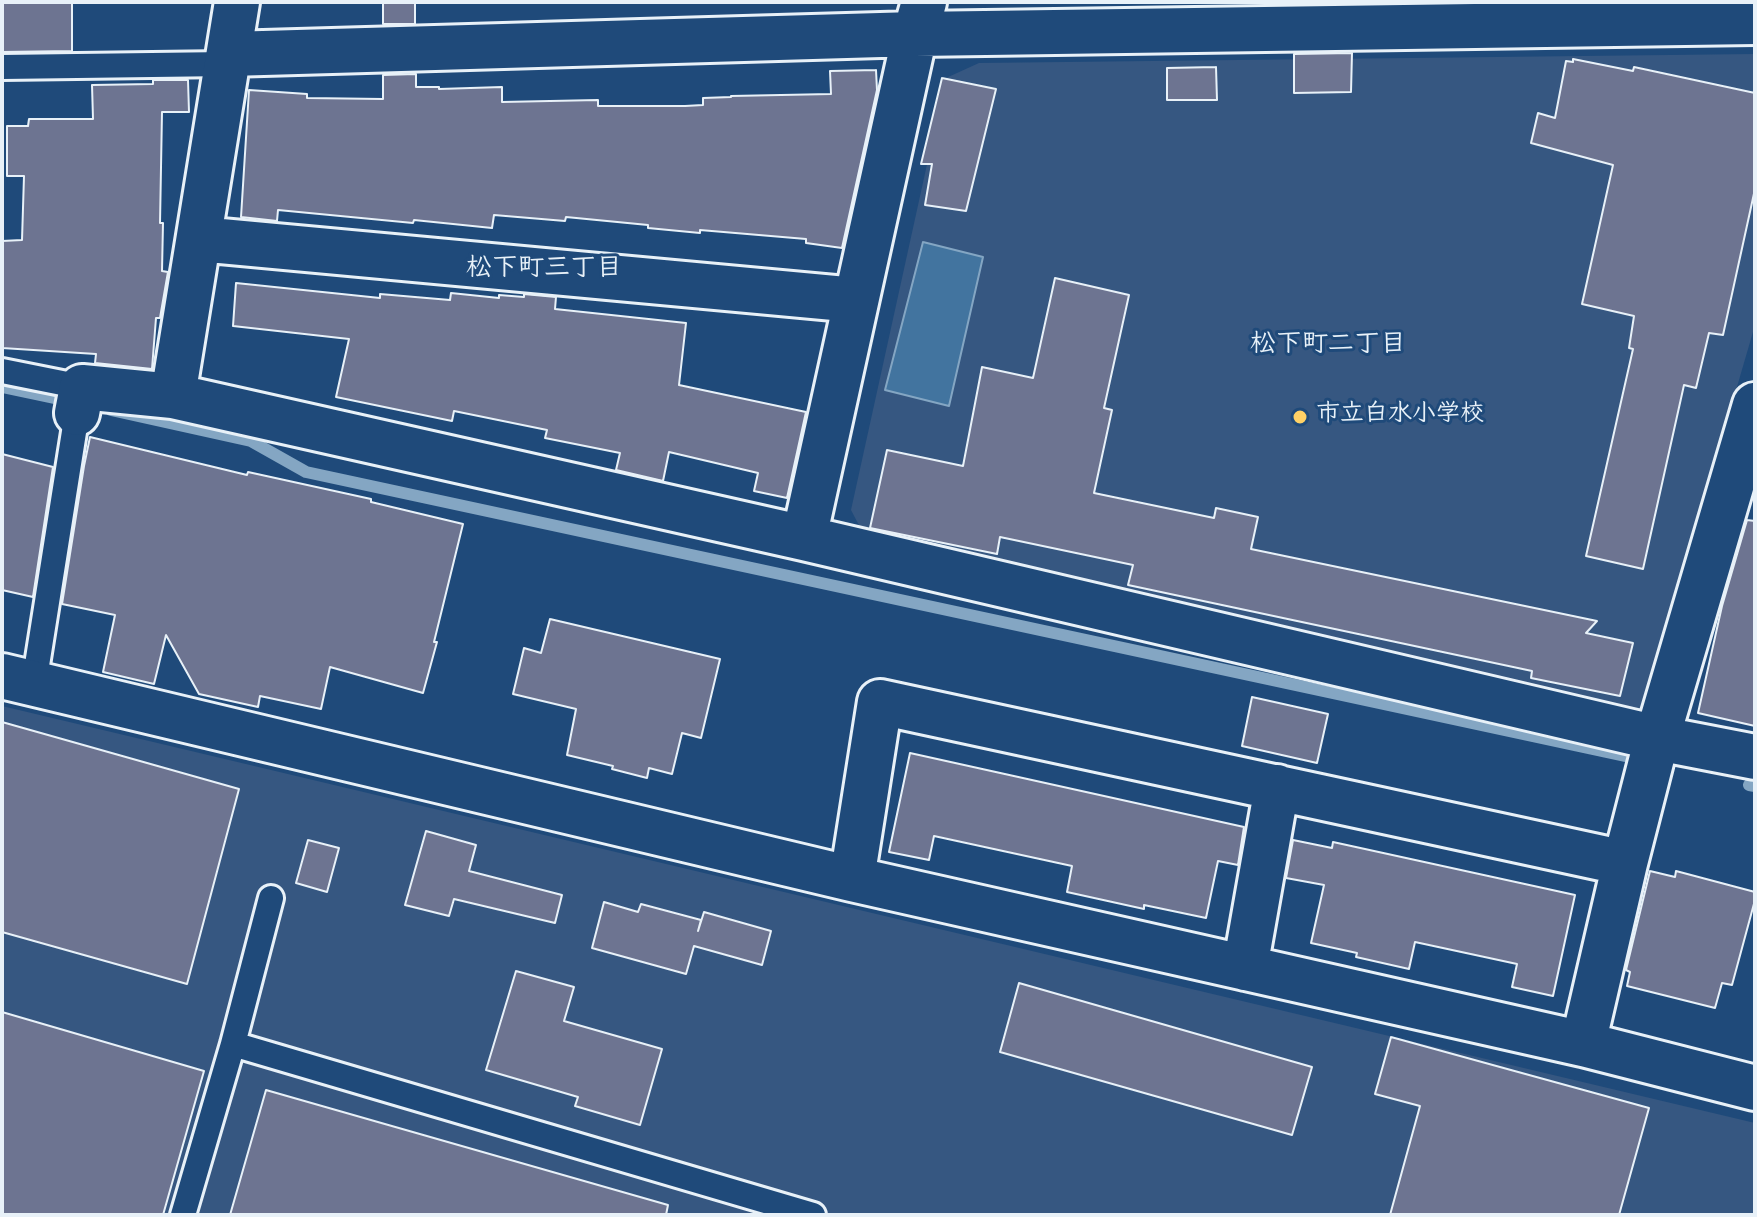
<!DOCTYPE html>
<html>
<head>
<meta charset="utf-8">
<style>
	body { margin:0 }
	#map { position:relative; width:1757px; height:1217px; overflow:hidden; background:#1f4a7a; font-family:Dekko,sans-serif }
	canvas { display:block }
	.frame { position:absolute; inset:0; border:4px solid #e8f1f8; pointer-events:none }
</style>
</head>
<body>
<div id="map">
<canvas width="1757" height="1217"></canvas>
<div class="frame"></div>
</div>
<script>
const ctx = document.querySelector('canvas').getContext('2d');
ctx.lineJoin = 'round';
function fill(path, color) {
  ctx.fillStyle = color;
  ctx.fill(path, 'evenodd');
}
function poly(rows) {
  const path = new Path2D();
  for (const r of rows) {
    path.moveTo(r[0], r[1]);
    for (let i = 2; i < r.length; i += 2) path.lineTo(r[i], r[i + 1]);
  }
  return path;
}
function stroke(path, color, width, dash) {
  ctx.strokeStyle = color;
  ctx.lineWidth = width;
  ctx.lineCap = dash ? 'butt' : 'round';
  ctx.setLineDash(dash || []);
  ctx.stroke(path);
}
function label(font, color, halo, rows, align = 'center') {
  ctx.font = font + ' Dekko,"Klee One",sans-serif';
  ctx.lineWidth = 6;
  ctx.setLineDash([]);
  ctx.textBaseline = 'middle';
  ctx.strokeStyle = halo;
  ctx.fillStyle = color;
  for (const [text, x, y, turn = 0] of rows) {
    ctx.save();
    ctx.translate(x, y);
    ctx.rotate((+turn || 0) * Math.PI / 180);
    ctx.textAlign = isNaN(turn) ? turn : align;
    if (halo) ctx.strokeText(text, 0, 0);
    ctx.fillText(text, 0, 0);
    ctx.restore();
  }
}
fill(poly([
	[1755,54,1755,325,1642,713,863,533,851,510,946,78,979,63],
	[2,706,1755,1123,1755,1215,2,1215]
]), '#365781');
const water = poly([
	[923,242,983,257,949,406,885,390,923,242]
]);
fill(water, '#42749f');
stroke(water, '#84a6c3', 2);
stroke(poly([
	[2,387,73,402],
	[111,410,251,441,306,472,1625,756],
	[1749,785,1755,786]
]), '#84a6c3', 12);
const building = poly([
	[2,2,72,2,72,51,2,52,2,2],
	[383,2,415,2,415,24,383,24,383,2],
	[1352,53,1351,92,1294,93,1294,54,1352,53],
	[1573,59,1633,71,1634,67,1755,93,1755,189,1723,335,1709,333,1696,388,1684,385,1643,569,1586,556,1633,349,1629,348,1634,316,1582,304,1613,165,1531,143,1538,113,1555,118,1566,61,1573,62,1573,59],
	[1216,67,1217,100,1167,100,1167,68,1216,67],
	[876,70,877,90,842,248,806,243,806,239,700,230,700,233,648,228,648,225,566,217,565,221,494,215,492,228,414,220,413,223,278,210,277,221,241,217,249,90,307,94,307,98,383,99,383,75,416,74,416,87,439,87,439,89,502,87,502,102,598,100,598,106,685,106,703,105,703,98,731,97,731,96,831,94,830,71,876,70],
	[942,78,996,89,966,211,925,205,932,164,921,164,942,78],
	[153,80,188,80,189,112,162,112,160,223,163,223,162,271,168,272,160,318,156,318,152,369,95,363,96,354,2,348,2,241,22,240,24,176,7,176,7,126,28,126,29,119,93,119,92,85,153,84,153,80],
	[1055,278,1129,295,1104,408,1112,410,1094,493,1214,518,1216,508,1258,517,1251,549,1597,621,1586,633,1633,643,1620,696,1531,678,1532,671,1128,585,1133,565,1000,537,997,554,870,528,887,450,963,466,982,367,1033,378,1055,278],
	[236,283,380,298,380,294,450,300,451,293,499,298,499,295,524,297,524,294,556,297,555,309,686,323,679,385,806,412,787,498,754,491,758,473,669,452,663,481,616,470,620,453,545,438,547,430,454,411,452,421,336,397,349,339,233,326,236,283],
	[90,437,247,475,248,472,371,499,371,502,463,524,434,642,437,642,423,693,330,667,321,709,260,696,258,707,199,694,166,635,154,684,103,672,115,615,62,604,84,466,90,437],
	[2,454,53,467,33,597,2,590,2,454],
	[1747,520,1755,521,1755,726,1698,713,1722,606,1747,520],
	[550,619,720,659,701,738,682,733,672,774,649,768,647,778,612,769,613,766,567,755,576,709,513,694,524,648,541,653,550,619],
	[1252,697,1328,714,1317,763,1242,746,1252,697],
	[2,722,239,789,187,984,2,932,2,722],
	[910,753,1244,827,1238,865,1218,861,1206,918,1144,905,1144,909,1067,892,1072,866,934,836,929,860,889,852,910,753],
	[426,831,476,845,469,871,562,895,555,923,454,899,449,916,405,905,426,831],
	[308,840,339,848,327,892,296,883,308,840],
	[1293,840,1332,848,1333,842,1575,895,1553,996,1512,987,1517,964,1415,942,1409,969,1356,957,1357,953,1311,943,1324,885,1286,878,1293,840],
	[1650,871,1675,877,1676,871,1755,892,1755,900,1732,985,1722,983,1715,1008,1627,986,1630,972,1626,970,1650,871],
	[604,902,638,912,641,904,701,920,698,931,704,912,771,931,762,965,694,946,686,974,592,948,604,902],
	[516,971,574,987,564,1021,662,1049,640,1125,575,1106,578,1097,486,1070,516,971],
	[1019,983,1312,1067,1292,1135,1000,1052,1019,983],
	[2,1012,204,1071,163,1215,2,1215,2,1012],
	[1391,1037,1649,1108,1619,1215,1390,1215,1420,1106,1375,1094,1391,1037],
	[266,1090,668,1205,666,1215,230,1215,266,1090]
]);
fill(building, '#6d7491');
stroke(building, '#e8f1f8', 2);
const lane = poly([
	[2,67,227,64],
	[2,371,82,387],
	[34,684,77,413],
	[233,1044,813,1215],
	[183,1215,233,1044,271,898]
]);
const street = poly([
	[229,54,915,34,1755,22],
	[199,239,856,300],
	[173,396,237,2],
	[77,413,82,387,173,396,804,538,1657,738,1755,757],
	[804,538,915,34,924,2],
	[2,676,852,879,1583,1044,1755,1088],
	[852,879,880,702,1625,863],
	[1245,968,1277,787],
	[1583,1044,1625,863,1657,738,1755,405]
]);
stroke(lane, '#e8f1f8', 30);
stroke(street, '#e8f1f8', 50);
stroke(lane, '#1f4a7a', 24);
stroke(street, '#1f4a7a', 44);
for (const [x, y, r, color] of [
	[1300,417,8,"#ffd166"]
]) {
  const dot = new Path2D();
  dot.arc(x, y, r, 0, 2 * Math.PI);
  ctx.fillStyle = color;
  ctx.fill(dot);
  stroke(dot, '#1f4a7a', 3);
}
label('bold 24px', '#e8f1f8', '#1f4a7a', [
	["市立白水小学校",1316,417]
], 'left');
label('bold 26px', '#e8f1f8', '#1f4a7a', [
	["松下町三丁目",544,271],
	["松下町二丁目",1328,347]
]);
</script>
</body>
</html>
